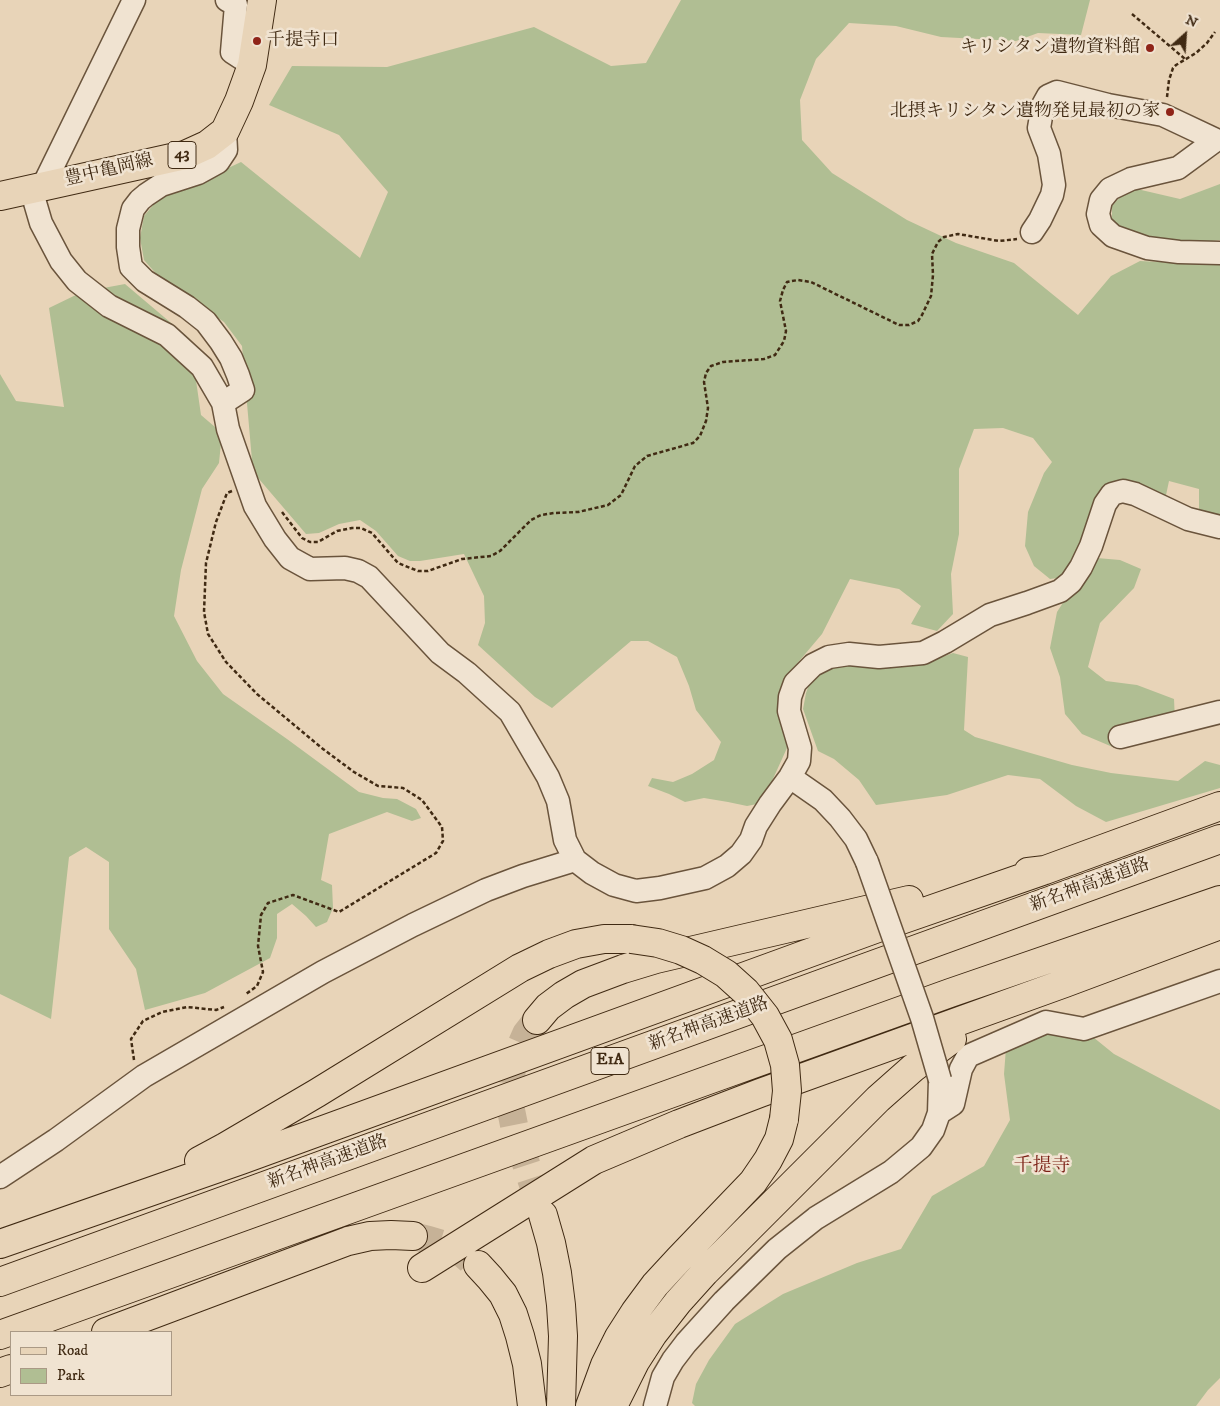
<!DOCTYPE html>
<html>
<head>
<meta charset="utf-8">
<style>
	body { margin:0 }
	#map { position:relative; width:1220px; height:1406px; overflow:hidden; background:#e8d4b8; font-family:"IM FELL DW Pica",serif }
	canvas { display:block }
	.legend { position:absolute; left:10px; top:1331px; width:162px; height:65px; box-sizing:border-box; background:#f0e3d1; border:1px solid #aa9985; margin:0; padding:6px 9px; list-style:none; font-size:15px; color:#402a13 }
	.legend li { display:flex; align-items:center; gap:10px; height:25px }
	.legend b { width:25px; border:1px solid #aa9985 }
	.north { position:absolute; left:1160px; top:10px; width:50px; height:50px; -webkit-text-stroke:4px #f0e3d1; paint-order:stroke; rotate:26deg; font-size:14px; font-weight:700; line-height:20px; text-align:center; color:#402a13 }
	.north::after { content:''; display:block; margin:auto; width:18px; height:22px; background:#402a13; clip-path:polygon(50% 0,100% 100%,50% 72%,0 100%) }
</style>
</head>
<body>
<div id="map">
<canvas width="1220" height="1406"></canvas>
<ul class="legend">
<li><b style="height:6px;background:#e8d4b8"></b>Road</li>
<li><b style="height:14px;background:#b0be93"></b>Park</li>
</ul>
<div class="north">N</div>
</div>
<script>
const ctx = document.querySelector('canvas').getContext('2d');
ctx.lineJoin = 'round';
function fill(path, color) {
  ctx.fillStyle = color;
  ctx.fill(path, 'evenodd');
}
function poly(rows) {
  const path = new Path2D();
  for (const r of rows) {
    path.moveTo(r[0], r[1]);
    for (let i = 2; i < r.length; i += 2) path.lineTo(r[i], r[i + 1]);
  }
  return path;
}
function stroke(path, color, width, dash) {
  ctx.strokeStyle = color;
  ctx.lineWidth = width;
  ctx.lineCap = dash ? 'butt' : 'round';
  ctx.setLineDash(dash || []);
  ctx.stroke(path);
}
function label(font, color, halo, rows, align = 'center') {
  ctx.font = font + ' "IM FELL DW Pica","Noto Serif JP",serif';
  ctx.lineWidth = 5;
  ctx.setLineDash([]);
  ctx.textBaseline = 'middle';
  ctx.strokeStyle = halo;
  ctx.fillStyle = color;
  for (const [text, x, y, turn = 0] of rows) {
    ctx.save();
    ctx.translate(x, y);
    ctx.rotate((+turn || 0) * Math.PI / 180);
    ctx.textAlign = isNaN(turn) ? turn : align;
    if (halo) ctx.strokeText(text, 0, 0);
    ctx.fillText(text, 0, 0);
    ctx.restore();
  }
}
fill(poly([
	[681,0,1090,0,1081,35,1038,33,1016,41,941,37,896,26,849,23,816,59,800,100,802,140,832,173,907,220,956,243,1014,263,1078,315,1111,276,1140,261,1220,265,1220,518,1199,514,1199,489,1169,481,1165,500,1139,483,1118,481,1104,491,1092,506,1076,559,1066,577,1050,579,1034,566,1025,546,1028,512,1044,473,1052,462,1033,438,1003,428,974,429,959,469,959,534,951,574,953,614,937,631,911,624,921,606,899,589,850,579,822,634,795,666,783,687,782,704,787,748,762,803,747,806,728,802,704,798,685,802,669,794,648,786,652,778,673,782,692,774,714,760,721,742,696,710,689,686,677,657,648,641,631,641,552,708,535,697,478,645,485,623,484,596,464,554,420,561,410,561,398,556,376,531,360,520,339,524,319,533,306,534,253,472,242,346,224,322,159,277,144,260,140,238,144,216,159,198,209,177,241,162,360,258,388,192,339,135,269,105,292,66,387,67,534,27,611,66,646,63],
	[1220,184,1220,240,1188,244,1157,242,1124,232,1112,219,1112,206,1123,194,1137,189,1180,199],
	[125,284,190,339,201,415,222,433,219,463,202,489,181,570,174,616,197,661,223,694,287,739,359,792,383,798,397,799,416,809,421,818,412,821,387,812,329,834,321,880,332,885,333,908,327,922,316,927,306,916,292,904,277,914,277,938,270,958,205,993,145,1010,136,969,109,929,109,862,86,847,69,857,51,1019,0,994,0,374,16,401,64,407,49,308,82,292],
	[1097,558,1120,560,1141,569,1134,588,1100,623,1088,667,1106,681,1137,685,1174,699,1175,721,1145,737,1115,748,1082,734,1065,714,1060,677,1050,648,1057,612,1066,598],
	[953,653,968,657,964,730,975,737,1072,765,1111,773,1178,781,1205,761,1220,765,1220,788,1106,822,1076,806,1040,779,1008,775,947,795,876,805,859,780,834,759,818,751,803,709,806,693,811,679,821,670,836,664,901,667,926,663],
	[1072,1020,1114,1054,1220,1110,1220,1378,1208,1390,1196,1406,695,1406,692,1403,696,1384,709,1360,735,1324,783,1294,857,1263,901,1249,932,1196,984,1166,1010,1120,1004,1074,1007,1035]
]), '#b0be93');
stroke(poly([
	[537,1020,526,1034,519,1050,512,1068,510,1089,511,1110,515,1130,543,1215],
	[413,1236,429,1240,445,1245,463,1254,470,1260]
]), '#c6b297', 28, [28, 14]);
const minor = poly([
	[227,0,236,5,232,52,252,65],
	[43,186,134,0],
	[31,189,41,223,61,261,77,281,109,306,167,335,202,367,223,403,228,429,255,506,275,539,290,558,310,569,345,568,358,571,369,577,440,653,467,673,510,712,548,777,558,801,565,840,575,860,592,873,614,885,636,891,660,888,705,878,727,866,741,854,751,840,756,826,770,804,790,777,799,761,800,748,789,711,790,697,795,683,813,665,829,657,849,654,879,657,923,653,945,642,990,615,1027,603,1060,591,1071,582,1081,567,1091,546,1105,504,1112,494,1123,491,1135,494,1188,519,1220,527],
	[1032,232,1040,220,1052,195,1054,185,1049,154,1039,128,1043,105,1048,96,1057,92,1108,105,1163,115,1216,140,1178,168,1131,179,1110,189,1101,200,1098,214,1101,225,1113,236,1147,248,1179,252,1220,253],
	[223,403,243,390,238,375,231,358,221,342,206,322,187,307,145,281,131,267,128,247,128,229,133,209,140,200,146,195,161,185,198,173,218,162,226,150,225,131],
	[1120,737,1220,712],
	[790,777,823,800,840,818,856,839,867,862],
	[939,1113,953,1104,961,1069,968,1056,1046,1022,1084,1029,1220,981],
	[0,1177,56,1140,144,1076,323,972,413,925,486,890,523,876,575,860],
	[655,1406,663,1377,673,1360,686,1343,724,1301,777,1249,816,1218,891,1172,921,1147,933,1130,939,1113,940,1080]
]);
const major = poly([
	[0,196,185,155,207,145,225,131,239,101,252,65,262,0]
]);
const highway = poly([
	[1028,872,1045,870,1220,806],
	[537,1020,548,1007,564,995,583,984,623,969,656,959,909,900],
	[199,1161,225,1147,317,1093,520,968,549,954,576,944,604,939,631,939],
	[543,1215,551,1243,557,1273,561,1305,563,1336,561,1406],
	[0,1244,241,1160,875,929,1045,870],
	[478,1265,490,1278,503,1294,513,1314,520,1336,527,1364,532,1406],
	[422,1268,594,1160,679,1124,760,1093,1065,983,1220,925],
	[0,1282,1220,839],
	[106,1332,348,1241,370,1236,391,1235,413,1236],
	[0,1335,950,993,1220,900],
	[0,1373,11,1369],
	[590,1406,605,1365,619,1337,635,1312,655,1285,679,1259,753,1182,768,1160,779,1139,784,1119],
	[613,1406,635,1362,653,1334,678,1302,705,1272,878,1099,913,1068,952,1039]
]);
stroke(minor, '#6a543c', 25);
stroke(major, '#402a13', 30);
stroke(highway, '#402a13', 30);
stroke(poly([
	[1132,14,1185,59],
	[1167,97,1169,80,1173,68,1176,65,1196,53,1207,43,1215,32],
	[232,491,227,493,216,522,206,563,204,612,208,634,226,662,257,694,323,749,354,772,378,786,403,788,422,800,442,827,443,841,436,853,339,912,293,895,268,903,261,915,258,946,263,972,257,986,246,994],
	[282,512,302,538,310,542,318,542,337,531,352,528,361,528,372,533,398,563,418,571,428,571,462,559,491,556,500,551,531,520,541,515,554,513,578,512,608,505,621,495,635,466,647,456,693,443,700,436,706,421,708,408,704,382,706,373,711,366,723,362,764,359,775,355,784,341,786,331,780,301,783,290,787,282,798,280,811,282,899,325,909,325,918,321,922,315,931,296,933,275,932,254,938,242,944,237,958,234,999,241,1017,239],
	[134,1060,131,1039,143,1021,162,1012,187,1007,216,1010,224,1007]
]), '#402a13', 2.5, [4, 2.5]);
stroke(minor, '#f0e3d1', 22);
stroke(major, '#e8d4b8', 28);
stroke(highway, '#e8d4b8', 28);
const minorBridge = poly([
	[867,862,922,1018,940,1080]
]);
const highwayBridge = poly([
	[631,939,658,943,681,950,703,960,726,974,746,992,765,1016,778,1040,785,1065,787,1091,784,1119]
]);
stroke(minorBridge, '#6a543c', 25, []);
stroke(highwayBridge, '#402a13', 30, []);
stroke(minorBridge, '#f0e3d1', 22);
stroke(highwayBridge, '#e8d4b8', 28);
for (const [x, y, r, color] of [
	[257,41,5,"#8f2418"],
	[1150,48,5,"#8f2418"],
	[1170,112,5,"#8f2418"]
]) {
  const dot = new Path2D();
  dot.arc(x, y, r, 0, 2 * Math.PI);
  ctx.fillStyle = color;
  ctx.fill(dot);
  stroke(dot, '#f0e3d1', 2);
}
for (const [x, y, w] of [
	[182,155,28],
	[610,1061,38]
]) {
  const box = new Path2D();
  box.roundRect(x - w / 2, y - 13.5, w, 27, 4);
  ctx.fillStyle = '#f0e3d1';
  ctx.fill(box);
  stroke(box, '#402a13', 1);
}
label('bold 16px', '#402a13', null, [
	["43",182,155],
	["E1A",610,1061]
]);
label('18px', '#402a13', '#f0e3d1', [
	["千提寺口",267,41,"left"],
	["キリシタン遺物資料館",1140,48],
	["北摂キリシタン遺物発見最初の家",1160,112]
], 'right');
label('18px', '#402a13', '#f0e3d1', [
	["豊中亀岡線",109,171,-13],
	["新名神高速道路",1090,886,-20],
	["新名神高速道路",709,1025,-20],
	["新名神高速道路",328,1163,-20]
]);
label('19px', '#7a1f14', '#f0e3d1', [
	["千提寺",1042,1167]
]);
</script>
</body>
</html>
